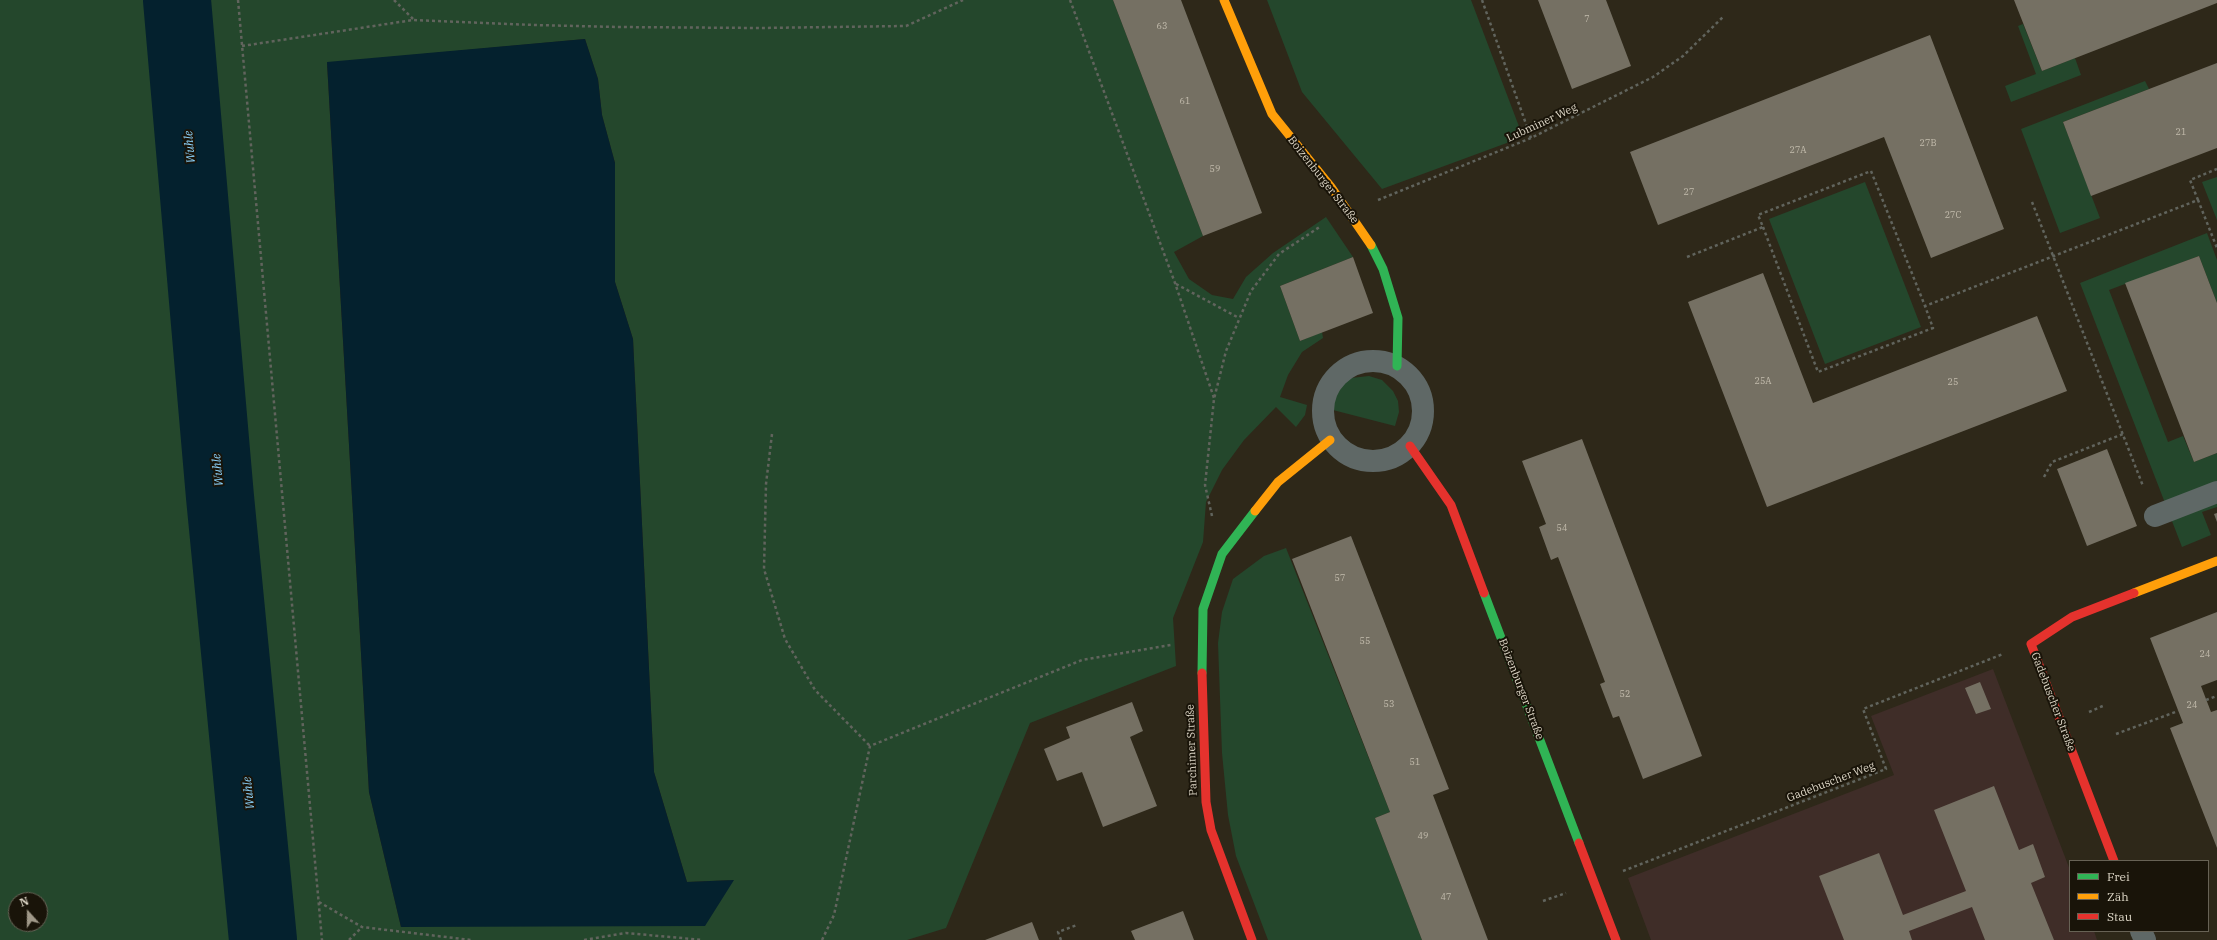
<!DOCTYPE html>
<html>
<head>
<meta charset="utf-8">
<style>
	body { margin:0 }
	#map { position:relative; width:2217px; height:940px; overflow:hidden; background:#2e2819; font-family:"IBM Plex Serif",serif }
	canvas { display:block }
	.legend { position:absolute; left:2069px; top:860px; width:140px; height:72px; box-sizing:border-box; background:#191409; border:1px solid #676255; margin:0; padding:5px 7px; list-style:none; font-size:12px; color:#ddd6c6 }
	.legend li { display:flex; align-items:center; gap:8px; height:20px }
	.legend b { width:20px; border:1px solid #676255 }
	.north { position:absolute; left:8px; top:892px; width:40px; height:40px; box-sizing:border-box; background:#191409; border:1px solid #676255; border-radius:50%; rotate:339deg; font-size:11px; font-weight:700; line-height:16px; text-align:center; color:#ddd6c6 }
	.north::after { content:''; display:block; margin:auto; width:14px; height:18px; background:#a09989; clip-path:polygon(50% 0,100% 100%,50% 72%,0 100%) }
</style>
</head>
<body>
<div id="map">
<canvas width="2217" height="940"></canvas>
<ul class="legend">
<li><b style="height:5px;background:#30b455"></b>Frei</li>
<li><b style="height:5px;background:#ff9f0a"></b>Zäh</li>
<li><b style="height:5px;background:#e5322d"></b>Stau</li>
</ul>
<div class="north">N</div>
</div>
<script>
const ctx = document.querySelector('canvas').getContext('2d');
ctx.lineJoin = 'round';
function fill(path, color) {
  ctx.fillStyle = color;
  ctx.fill(path, 'evenodd');
}
function poly(rows) {
  const path = new Path2D();
  for (const r of rows) {
    if (r.length === 3) {
      path.moveTo(r[0] + r[2], r[1]);
      path.arc(r[0], r[1], r[2], 0, 2 * Math.PI);
      continue;
    }
    path.moveTo(r[0], r[1]);
    for (let i = 2; i < r.length; i += 2) path.lineTo(r[i], r[i + 1]);
  }
  return path;
}
function stroke(path, color, width, dash) {
  ctx.strokeStyle = color;
  ctx.lineWidth = width;
  ctx.lineCap = dash ? 'butt' : 'round';
  ctx.setLineDash(dash || []);
  ctx.stroke(path);
}
function label(font, color, halo, rows, align = 'center') {
  ctx.font = font + ' "IBM Plex Serif",serif';
  ctx.lineWidth = 4;
  ctx.setLineDash([]);
  ctx.textBaseline = 'middle';
  ctx.strokeStyle = halo;
  ctx.fillStyle = color;
  for (const [text, x, y, turn = 0] of rows) {
    ctx.save();
    ctx.translate(x, y);
    ctx.rotate((+turn || 0) * Math.PI / 180);
    ctx.textAlign = isNaN(turn) ? turn : align;
    if (halo) ctx.strokeText(text, 0, 0);
    ctx.fillText(text, 0, 0);
    ctx.restore();
  }
}
fill(poly([
	[1993,669,2070,870,2070,931,2094,931,2097,940,1651,940,1628,878,1894,775,1871,716]
]), '#3f2d28');
fill(poly([
	[0,0,1113,0,1203,236,1174,252,1189,279,1212,295,1233,299,1246,277,1273,253,1326,217,1353,257,1280,286,1300,341,1322,332,1323,338,1302,352,1288,375,1280,397,1307,405,1305,415,1296,427,1276,407,1244,440,1222,470,1206,502,1203,542,1173,618,1176,666,1030,723,946,928,907,940,0,940],
	[585,39,598,79,602,115,615,163,615,282,633,339,654,772,687,882,734,880,401,927,369,792,327,63],
	[16,900,40,900,40,924,16,924],
	[1267,0,1471,0,1523,137,1382,189,1302,92],
	[2023,24,2042,71,2075,58,2081,75,2011,102,2005,86,2036,74,2018,26],
	[2145,81,2149,89,2063,122,2100,218,2060,233,2021,129],
	[2217,177,2217,220,2202,182],
	[1865,182,1921,327,1825,364,1769,219],
	[2207,233,2217,260,2217,303,2199,256,2109,290,2168,442,2183,436,2194,462,2217,453,2217,507,2202,512,2211,535,2182,547,2080,283],
	[1369,376,1382,380,1393,391,1398,401,1399,412,1395,426,1329,409,1330,400,1340,384,1351,378],
	[1286,548,1390,812,1375,818,1422,940,1268,940,1236,856,1228,815,1222,753,1218,643,1222,612,1233,579,1264,556]
]), '#24472c');
fill(poly([
	[585,39,598,79,602,115,615,163,615,282,633,339,654,772,687,882,734,880,705,926,401,927,369,792,327,62]
]), '#04212e');
stroke(poly([
	[177,0,220,497,263,940]
]), '#04212e', 68);
fill(poly([
	[1113,0,1181,0,1262,213,1203,236],
	[1538,0,1606,0,1631,66,1572,89],
	[2014,0,2217,0,2217,3,2042,71],
	[1930,35,2004,229,1931,258,1884,137,1658,225,1630,152],
	[2217,63,2217,148,2091,196,2063,122],
	[2199,256,2217,303,2217,453,2194,462,2125,283],
	[1353,257,1373,313,1300,341,1280,286],
	[1763,273,1813,403,2037,316,2067,391,1767,507,1688,302],
	[1582,439,1702,756,1643,779,1619,716,1613,718,1600,684,1605,682,1558,557,1551,560,1539,527,1546,524,1522,461],
	[2107,449,2137,526,2087,546,2057,469],
	[2217,513,2217,522,2214,514],
	[1351,536,1449,789,1433,795,1488,940,1422,940,1375,818,1390,812,1292,559],
	[2217,612,2217,680,2201,686,2211,712,2217,710,2217,848,2170,728,2183,723,2150,638],
	[1980,682,1991,709,1976,714,1965,688],
	[1132,702,1143,731,1130,737,1157,806,1103,827,1082,772,1057,781,1044,749,1070,738,1066,727],
	[1994,786,2019,850,2033,844,2045,877,2031,883,2054,940,1985,940,1972,907,1909,931,1912,940,1844,940,1819,876,1879,853,1903,915,1966,891,1934,810],
	[1183,911,1194,940,1135,940,1131,931],
	[1032,922,1039,940,985,940]
]), '#757063');
stroke(poly([
	[238,0,322,940],
	[394,0,413,19],
	[1070,0,1175,283,1214,398],
	[1482,0,1531,138],
	[242,46,413,20,534,25,618,27,760,28,906,26,963,0],
	[1378,200,1531,138,1653,77,1683,56,1724,16],
	[2198,200,2190,180,2217,169],
	[2032,202,2143,486],
	[1763,227,1818,372,1933,328,1925,306],
	[1687,257,1763,227,1758,215,1871,171,1925,306,2198,200,2217,248],
	[1176,284,1239,318],
	[772,434,766,484,764,569,785,639,815,690,870,746],
	[2044,477,2052,462,2123,434],
	[1212,516,1205,485,1214,399,1226,351,1251,291,1279,254,1321,226],
	[2206,700,2217,696],
	[2089,712,2105,705],
	[2116,734,2178,711],
	[1623,871,1886,769,1863,709,2003,654],
	[1543,901,1566,893],
	[319,902,362,927,471,940],
	[349,940,362,927],
	[584,940,626,933,703,940],
	[822,940,834,915,870,746,1082,660,1171,645],
	[1061,940,1058,932,1077,925]
]), '#61645d', 2.5, [3, 3]);
stroke(poly([
	[2155,516,2217,492]
]), '#5f6866', 22);
stroke(poly([
	[1373,411,50],
	[2141,931,2145,940]
]), '#5f6866', 22);
stroke(poly([
	[1371,245,1383,269,1398,318,1397,366],
	[1484,593,1579,843],
	[1202,673,1203,609,1222,554,1255,511]
]), '#30b455', 9);
stroke(poly([
	[1224,0,1272,114,1331,187,1371,245],
	[1255,511,1278,482,1330,440],
	[2134,593,2217,561]
]), '#ff9f0a', 9);
stroke(poly([
	[1410,446,1451,505,1484,593],
	[1202,673,1206,802,1211,830,1252,940],
	[1579,843,1616,940],
	[2114,861,2031,644,2072,617,2134,593]
]), '#e5322d', 9);
label('9px', '#c3bcad', null, [
	["7",1587,19],
	["63",1162,26],
	["61",1185,101],
	["21",2181,132],
	["27B",1928,143],
	["27A",1798,150],
	["59",1215,169],
	["27",1689,192],
	["27C",1953,215],
	["25A",1763,381],
	["25",1953,382],
	["54",1562,528],
	["57",1340,578],
	["55",1365,641],
	["24",2205,654],
	["52",1625,694],
	["53",1389,704],
	["24",2192,705],
	["51",1415,762],
	["49",1423,836],
	["47",1446,897]
]);
label('11px', '#ddd6c6', '#191409', [
	["Lubminer Weg",1542,123,-25],
	["Boizenburger Straße",1323,180,52],
	["Boizenburger Straße",1521,689,69],
	["Gadebuscher Straße",2053,702,69],
	["Parchimer Straße",1192,750,-92],
	["Gadebuscher Weg",1831,782,-21]
]);
label('italic 12px', '#8bd2fb', '#191409', [
	["Wuhle",190,147,-95],
	["Wuhle",218,470,-95],
	["Wuhle",249,793,-96]
]);
</script>
</body>
</html>
